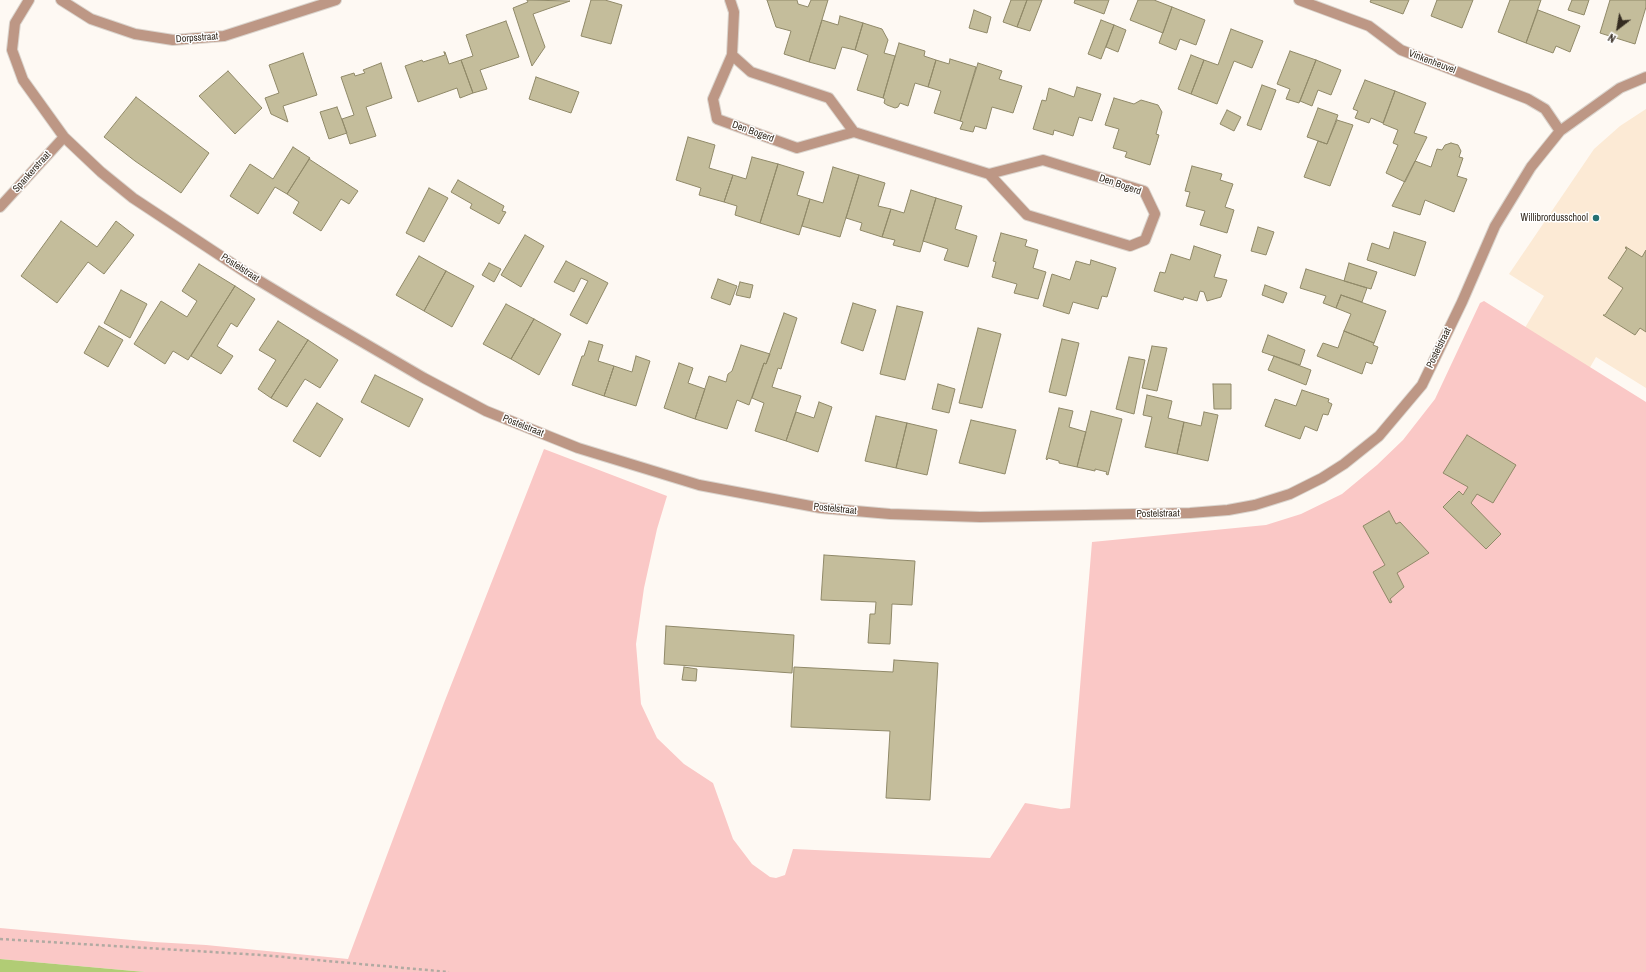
<!DOCTYPE html>
<html>
<head>
<meta charset="utf-8">
<style>
	body { margin:0 }
	#map { position:relative; width:1646px; height:972px; overflow:hidden; background:#fef9f3; font-family:"Archivo Narrow",sans-serif }
	canvas { display:block }
	.north { position:absolute; left:1598px; top:8px; width:40px; height:40px; -webkit-text-stroke:3px #fff; paint-order:stroke; rotate:211deg; font-size:11px; font-weight:700; line-height:16px; text-align:center; color:#342b20 }
	.north::after { content:''; display:block; margin:auto; width:14px; height:18px; background:#342b20; clip-path:polygon(50% 0,100% 100%,50% 72%,0 100%) }
</style>
</head>
<body>
<div id="map">
<canvas width="1646" height="972"></canvas>
<div class="north">N</div>
</div>
<script>
const ctx = document.querySelector('canvas').getContext('2d');
ctx.lineJoin = 'round';
function fill(path, color) {
  ctx.fillStyle = color;
  ctx.fill(path, 'evenodd');
}
function poly(rows) {
  const path = new Path2D();
  for (const r of rows) {
    path.moveTo(r[0], r[1]);
    for (let i = 2; i < r.length; i += 2) path.lineTo(r[i], r[i + 1]);
  }
  return path;
}
function stroke(path, color, width, dash) {
  ctx.strokeStyle = color;
  ctx.lineWidth = width;
  ctx.lineCap = dash ? 'butt' : 'round';
  ctx.setLineDash(dash || []);
  ctx.stroke(path);
}
function label(font, color, halo, rows, align = 'center') {
  ctx.font = font + ' "Archivo Narrow",sans-serif';
  ctx.lineWidth = 3;
  ctx.setLineDash([]);
  ctx.textBaseline = 'middle';
  ctx.strokeStyle = halo;
  ctx.fillStyle = color;
  for (const [text, x, y, turn = 0] of rows) {
    ctx.save();
    ctx.translate(x, y);
    ctx.rotate((+turn || 0) * Math.PI / 180);
    ctx.textAlign = isNaN(turn) ? turn : align;
    if (halo) ctx.strokeText(text, 0, 0);
    ctx.fillText(text, 0, 0);
    ctx.restore();
  }
}
fill(poly([
	[1646,109,1646,388,1596,357,1585,376,1520,336,1544,296,1509,274,1594,149,1620,126]
]), '#fcead5');
fill(poly([
	[1484,301,1646,402,1646,972,145,972,0,959,0,928,154,942,206,945,348,959,444,703,544,449,667,496,657,529,644,588,636,644,641,704,657,738,684,764,713,783,733,839,752,864,770,877,776,878,785,875,793,849,990,858,1025,803,1061,809,1070,808,1092,542,1266,525,1301,514,1342,494,1377,465,1403,440,1435,399,1480,303]
]), '#fac8c6');
fill(poly([
	[0,959,145,972,0,972]
]), '#b1cc75');
const building = poly([
	[527,0,570,1,533,14,545,47,532,66,513,8,528,2,527,0],
	[591,0,605,0,622,5,611,44,581,36,591,0],
	[767,0,797,0,798,4,808,7,811,0,828,0,809,62,784,54,791,31,776,27,767,0],
	[1011,0,1027,0,1017,27,1003,22,1011,0],
	[1027,0,1042,0,1030,31,1017,27,1027,0],
	[1075,0,1109,0,1104,14,1074,3,1075,0],
	[1138,0,1154,0,1172,7,1163,33,1130,20,1138,0],
	[1371,0,1409,0,1403,14,1370,2,1371,0],
	[1437,0,1473,0,1462,28,1431,16,1437,0],
	[1510,0,1541,0,1526,43,1498,32,1510,0],
	[1572,0,1589,0,1584,15,1568,10,1572,0],
	[1610,0,1646,0,1646,7,1635,44,1600,33,1610,0],
	[1172,7,1205,20,1196,45,1180,39,1176,50,1159,43,1172,7],
	[974,10,991,17,987,33,969,28,974,10],
	[1538,10,1580,26,1570,52,1556,46,1553,53,1526,43,1538,10],
	[840,16,863,23,855,50,842,47,835,69,809,62,822,20,838,25,840,16],
	[1101,20,1114,25,1101,59,1088,54,1101,20],
	[506,21,519,57,480,70,487,89,473,93,461,60,473,56,466,35,506,21],
	[863,23,882,29,888,40,884,53,895,56,883,98,857,90,868,55,855,50,863,23],
	[1114,25,1126,30,1118,52,1106,47,1114,25],
	[1231,29,1263,41,1252,68,1234,61,1217,104,1191,94,1204,60,1218,65,1231,29],
	[899,43,925,51,924,56,936,60,928,87,915,83,908,106,900,103,898,107,895,108,887,105,884,103,885,99,883,98,899,43],
	[1290,51,1316,60,1299,103,1286,99,1290,89,1277,84,1290,51],
	[444,52,445,52,449,64,461,60,473,93,460,98,457,88,418,102,405,66,422,60,423,62,445,55,444,52],
	[303,53,317,95,283,106,288,122,271,114,265,98,279,93,269,65,303,53],
	[1191,55,1204,60,1191,94,1178,89,1191,55],
	[950,59,976,67,960,121,934,113,941,91,928,87,936,60,949,64,950,59],
	[1316,60,1341,70,1331,95,1318,90,1312,106,1300,101,1316,60],
	[381,63,392,98,366,107,376,136,350,144,342,119,354,115,341,77,354,73,355,76,365,73,363,70,381,63],
	[978,63,1002,71,999,79,1022,86,1013,113,992,107,986,129,975,126,973,132,960,129,963,122,960,121,978,63],
	[228,71,262,108,235,134,199,96,228,71],
	[536,77,579,92,571,113,529,99,536,77],
	[1365,80,1395,91,1383,123,1371,118,1369,123,1355,118,1358,111,1353,109,1365,80],
	[1262,85,1276,90,1261,130,1247,125,1262,85],
	[1077,87,1101,94,1092,121,1079,117,1073,136,1054,130,1053,135,1033,129,1042,100,1046,101,1049,88,1074,97,1077,87],
	[1395,91,1426,103,1414,133,1427,137,1405,182,1386,173,1398,145,1393,143,1398,130,1383,124,1395,91],
	[136,97,209,153,181,193,135,161,104,137,136,97],
	[1114,98,1134,104,1141,100,1158,105,1162,112,1156,134,1159,135,1150,165,1125,157,1127,152,1113,148,1119,129,1105,125,1114,98],
	[337,107,347,133,329,139,320,112,337,107],
	[1318,108,1338,115,1327,144,1307,137,1318,108],
	[1227,110,1241,117,1234,131,1220,124,1227,110],
	[1337,120,1353,125,1330,186,1304,177,1318,141,1327,144,1337,120],
	[688,137,715,145,709,168,733,175,724,202,699,195,701,188,676,180,688,137],
	[1451,143,1458,145,1461,151,1459,157,1463,158,1457,176,1467,179,1454,212,1425,200,1420,215,1392,206,1415,161,1431,167,1437,149,1442,150,1445,145,1451,143],
	[293,147,310,158,287,194,275,187,258,214,230,196,250,164,273,179,293,147],
	[752,157,778,164,760,223,735,215,737,206,724,202,733,175,746,179,752,157],
	[309,159,358,191,349,204,341,199,321,231,293,213,299,202,287,194,309,159],
	[778,164,804,172,797,195,810,199,799,235,760,223,778,164],
	[1192,166,1222,174,1220,180,1233,184,1225,207,1234,210,1227,233,1200,225,1205,211,1186,206,1190,192,1185,191,1192,166],
	[833,167,859,175,840,237,802,226,810,199,823,203,833,167],
	[859,175,885,183,878,206,891,209,882,237,860,230,862,223,846,218,859,175],
	[458,180,504,206,502,211,506,212,499,224,470,208,472,204,451,192,458,180],
	[429,188,448,198,424,242,406,233,429,188],
	[911,190,936,198,920,252,893,245,895,240,882,237,891,209,904,213,911,190],
	[936,198,962,206,955,229,977,236,968,267,944,260,948,249,923,241,936,198],
	[61,221,97,247,116,221,134,235,104,274,88,262,57,303,21,276,61,221],
	[1258,227,1274,232,1266,255,1251,251,1258,227],
	[1394,232,1426,242,1415,276,1367,260,1372,243,1389,249,1394,232],
	[1001,233,1027,240,1025,246,1038,250,1033,268,1046,272,1038,299,1014,293,1017,284,992,277,996,262,993,261,1001,233],
	[525,235,544,246,521,287,501,275,525,235],
	[1194,246,1221,255,1214,277,1227,280,1221,297,1207,301,1204,292,1200,291,1197,301,1184,297,1183,300,1154,291,1160,272,1165,273,1171,254,1190,260,1194,246],
	[1626,247,1642,257,1646,250,1646,332,1640,328,1635,335,1603,315,1605,315,1623,288,1608,278,1627,249,1625,248,1626,247],
	[419,256,446,271,424,311,396,295,419,256],
	[1091,260,1116,268,1107,297,1102,296,1098,309,1073,302,1069,314,1043,306,1052,274,1070,280,1076,261,1090,265,1091,260],
	[566,261,608,283,587,324,570,315,588,281,581,278,574,292,554,282,566,261],
	[489,263,501,269,494,282,482,275,489,263],
	[1349,263,1377,272,1371,289,1344,281,1349,263],
	[199,264,235,286,188,360,173,351,165,364,134,344,161,301,187,317,197,301,182,291,199,264],
	[1306,269,1367,288,1362,302,1341,295,1336,308,1323,303,1326,296,1300,288,1306,269],
	[446,271,474,286,452,327,424,311,446,271],
	[718,279,737,286,730,305,711,298,718,279],
	[740,282,753,285,750,298,736,295,740,282],
	[1265,285,1287,293,1283,303,1262,295,1265,285],
	[235,286,255,299,237,327,231,323,217,346,233,356,221,374,191,356,235,286],
	[121,290,147,304,130,338,104,323,121,290],
	[1341,295,1386,311,1374,343,1344,331,1351,314,1336,308,1341,295],
	[853,303,876,310,863,351,841,343,853,303],
	[506,304,534,319,511,359,483,344,506,304],
	[897,306,923,312,905,380,880,374,897,306],
	[784,313,797,318,781,369,778,368,772,387,801,396,786,441,755,431,764,403,752,398,764,363,766,364,784,313],
	[534,319,561,334,539,375,511,359,534,319],
	[278,321,308,340,271,398,258,389,276,360,259,350,278,321],
	[99,326,123,340,108,367,84,353,99,326],
	[978,328,1001,334,982,408,959,403,978,328],
	[1344,331,1374,343,1373,345,1378,347,1372,364,1366,362,1362,374,1317,356,1323,343,1338,348,1344,331],
	[1268,335,1305,350,1300,365,1262,352,1268,335],
	[1062,339,1079,343,1066,396,1049,392,1062,339],
	[308,340,338,360,320,388,305,379,287,407,271,398,308,340],
	[589,341,603,345,598,361,614,366,604,396,572,385,582,356,584,356,589,341],
	[741,345,770,354,766,364,764,363,749,405,737,400,727,429,695,419,709,376,726,382,728,374,732,371,741,345],
	[1152,346,1167,348,1157,391,1142,388,1152,346],
	[636,356,650,361,636,406,604,396,614,366,632,372,636,356],
	[1274,356,1311,370,1306,385,1268,370,1274,356],
	[1129,357,1145,360,1134,414,1116,409,1129,357],
	[679,363,693,368,688,383,705,389,695,419,664,408,679,363],
	[375,375,423,399,409,427,361,402,375,375],
	[938,384,955,389,949,413,932,409,938,384],
	[1213,384,1231,384,1231,409,1214,409,1213,384],
	[1302,390,1329,399,1328,402,1332,404,1328,415,1323,414,1317,431,1305,426,1300,439,1265,426,1275,399,1296,406,1302,390],
	[1147,395,1172,401,1168,418,1184,422,1177,454,1145,447,1152,417,1143,415,1147,395],
	[819,402,832,407,818,452,786,441,796,412,814,418,819,402],
	[317,403,343,419,320,457,293,441,317,403],
	[1059,408,1073,411,1069,427,1086,432,1077,467,1059,463,1059,461,1048,458,1047,460,1046,459,1059,408],
	[1091,411,1122,419,1108,475,1106,474,1107,472,1095,469,1095,471,1077,467,1091,411],
	[1204,412,1218,415,1208,461,1177,454,1184,422,1201,426,1204,412],
	[876,416,907,423,896,468,865,461,876,416],
	[971,420,1016,430,1005,474,959,463,971,420],
	[907,423,937,430,927,475,896,468,907,423],
	[1467,435,1516,465,1493,503,1477,494,1471,503,1501,534,1486,549,1443,507,1459,491,1463,495,1468,487,1443,473,1467,435],
	[1389,511,1396,524,1400,522,1429,553,1397,573,1404,587,1390,599,1392,602,1390,603,1373,572,1385,565,1363,526,1389,511],
	[824,555,915,561,912,605,892,604,890,644,868,643,870,614,875,614,876,602,821,600,824,555],
	[666,626,794,635,792,673,664,664,666,626],
	[894,660,938,663,930,800,886,798,890,731,791,727,794,667,893,672,894,660],
	[684,667,697,669,696,681,682,680,684,667]
]);
fill(building, '#c4bd9b');
stroke(building, '#908968', 1);
const minor = poly([
	[29,0,15,23,12,50,23,80,64,137,101,172,133,198,248,274,316,315,424,378,486,411,578,448,699,485,821,508,890,514,980,517,1190,513,1228,510,1255,505,1290,494,1322,478,1344,464,1379,436,1422,385,1462,302,1495,226,1531,167,1560,131,1620,88,1646,77],
	[61,0,91,19,135,34,173,40,224,36,336,0],
	[730,0,734,12,732,55,751,72,829,98,854,132,989,174,1027,215,1130,246,1145,240,1155,214,1144,191,1043,160,989,174],
	[1299,0,1369,26,1401,50,1528,99,1545,109,1560,131],
	[732,55,713,99,717,119,797,148,854,132],
	[0,207,64,137]
]);
stroke(minor, '#dad4cd', 12);
stroke(poly([
	[0,939,261,955,449,972]
]), '#b1aaa2', 2.5, [3, 3]);
stroke(minor, '#bd9785', 10);
for (const [x, y, r, color] of [
	[1596,218,4,"#257073"]
]) {
  const dot = new Path2D();
  dot.arc(x, y, r, 0, 2 * Math.PI);
  ctx.fillStyle = color;
  ctx.fill(dot);
  stroke(dot, '#fff', 1.5);
}
label('10px', '#342b20', '#fff', [
	["Dorpsstraat",197,38,-4],
	["Vinkenheuvel",1432,62,21],
	["Den Bogerd",753,132,20],
	["Spankerstraat",32,172,-48],
	["Den Bogerd",1120,185,19],
	["Postelstraat",240,268,33],
	["Postelstraat",1439,348,-64],
	["Postelstraat",523,426,22],
	["Postelstraat",835,509,6],
	["Postelstraat",1158,514,-1]
]);
label('10px', '#342b20', '#fff', [
	["Willibrordusschool",1588,218]
], 'right');
</script>
</body>
</html>
